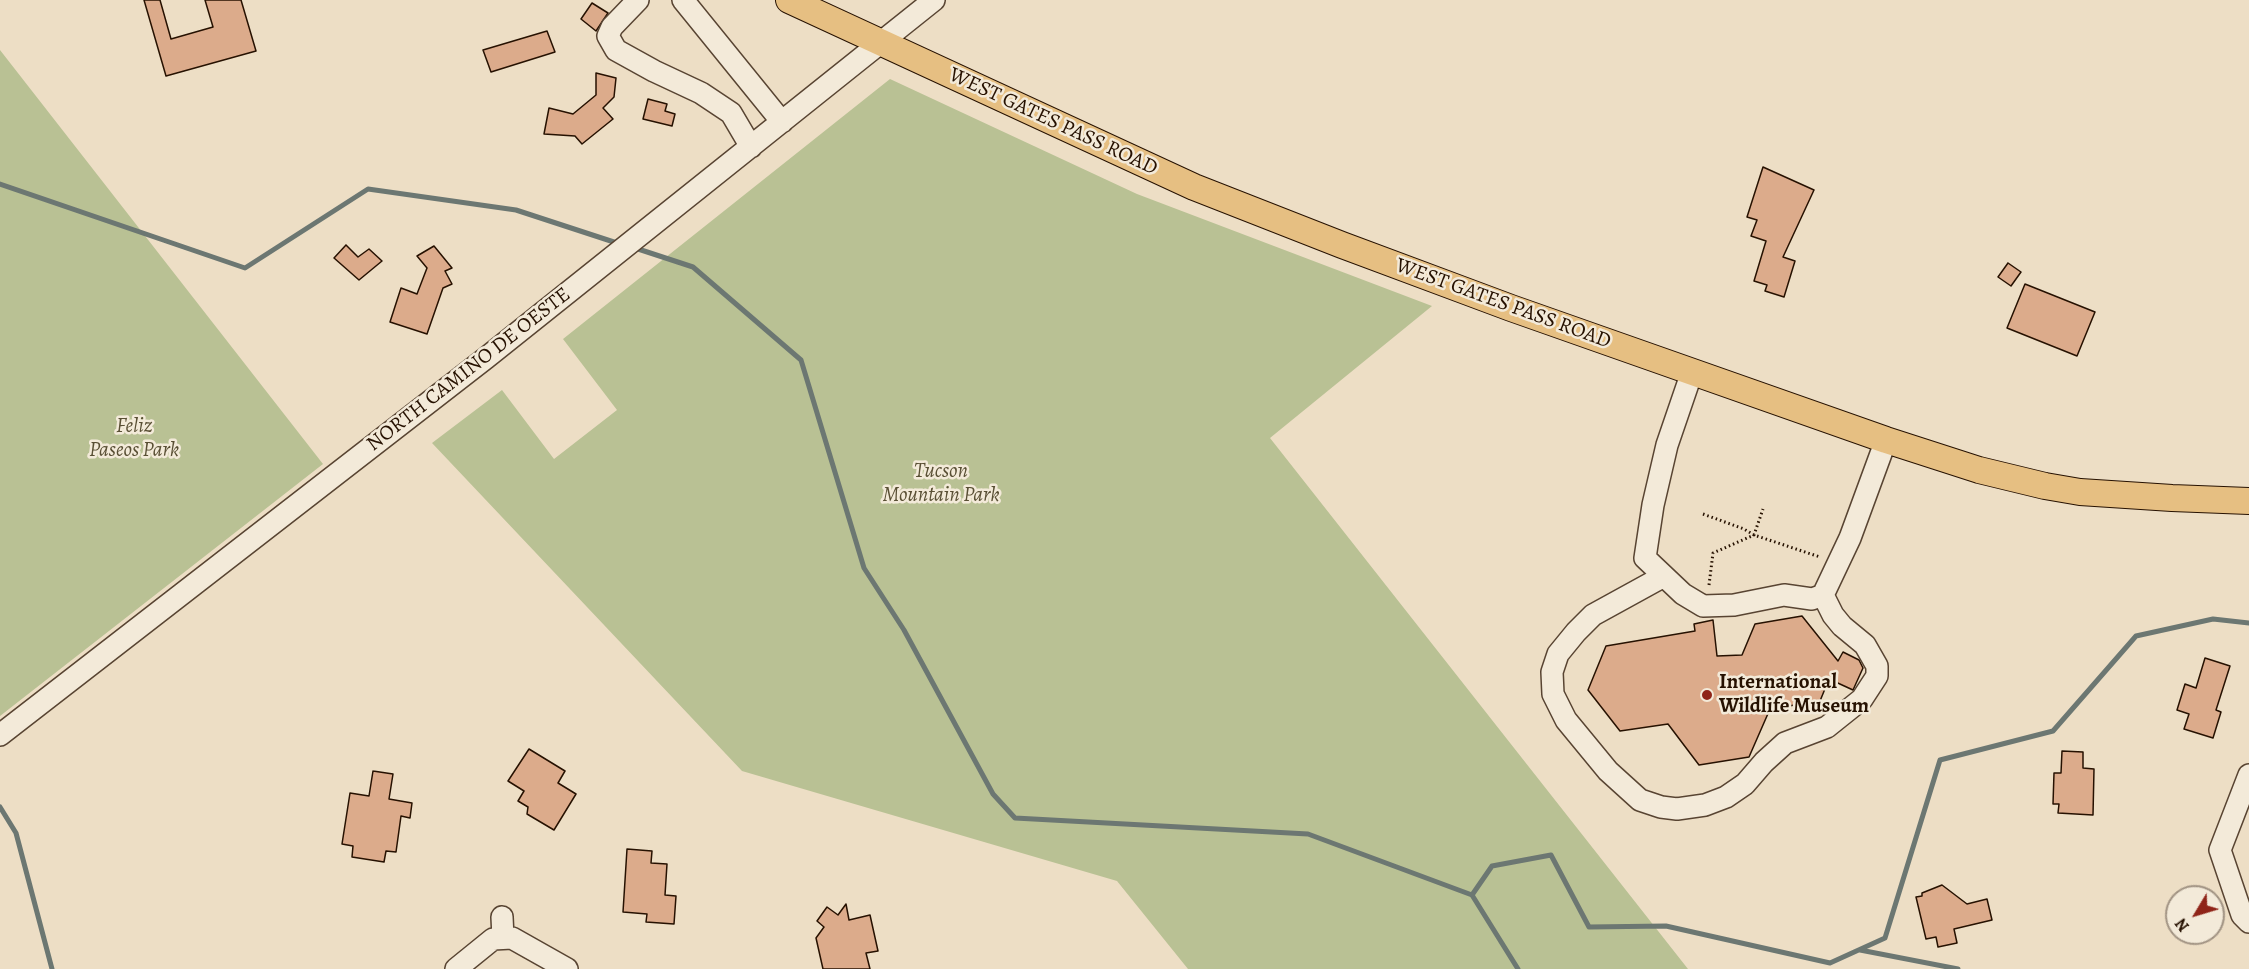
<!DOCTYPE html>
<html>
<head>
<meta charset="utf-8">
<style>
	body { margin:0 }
	#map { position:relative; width:2249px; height:969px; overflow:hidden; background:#eddec5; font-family:Alegreya,serif }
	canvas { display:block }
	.north { position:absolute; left:2165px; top:885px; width:60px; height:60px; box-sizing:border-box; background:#f3ead9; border:2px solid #a19383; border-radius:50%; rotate:232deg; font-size:16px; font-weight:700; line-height:24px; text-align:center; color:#261101 }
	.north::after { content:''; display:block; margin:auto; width:21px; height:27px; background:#8f2418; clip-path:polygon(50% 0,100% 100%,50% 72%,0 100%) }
</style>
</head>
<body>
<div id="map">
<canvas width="2249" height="969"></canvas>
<div class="north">N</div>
</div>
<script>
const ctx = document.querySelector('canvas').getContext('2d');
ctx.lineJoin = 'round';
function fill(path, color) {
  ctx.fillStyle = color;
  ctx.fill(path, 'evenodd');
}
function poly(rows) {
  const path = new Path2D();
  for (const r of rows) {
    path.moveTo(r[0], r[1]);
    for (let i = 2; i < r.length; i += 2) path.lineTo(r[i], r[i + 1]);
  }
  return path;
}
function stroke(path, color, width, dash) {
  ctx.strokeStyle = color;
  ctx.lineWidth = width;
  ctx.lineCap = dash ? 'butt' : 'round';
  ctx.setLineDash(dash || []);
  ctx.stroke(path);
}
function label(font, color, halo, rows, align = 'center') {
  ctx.font = font + ' Alegreya,serif';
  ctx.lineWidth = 5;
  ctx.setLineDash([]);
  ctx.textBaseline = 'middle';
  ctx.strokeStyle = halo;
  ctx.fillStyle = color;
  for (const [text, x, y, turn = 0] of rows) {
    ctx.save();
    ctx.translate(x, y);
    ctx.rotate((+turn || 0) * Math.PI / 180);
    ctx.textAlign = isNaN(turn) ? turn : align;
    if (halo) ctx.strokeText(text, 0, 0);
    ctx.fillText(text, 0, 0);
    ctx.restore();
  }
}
fill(poly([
	[0,50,323,464,0,716],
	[890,79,1137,194,1432,306,1270,438,1688,969,1188,969,1117,881,742,771,432,443,502,390,554,459,617,410,563,339]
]), '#b9c194');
stroke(poly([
	[0,184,245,268,368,189,516,210,620,244],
	[632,247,693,267,801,360,864,568,904,630,993,794,1015,818,1308,834,1472,895,1518,969],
	[0,807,16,833,52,969],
	[1472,895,1492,866,1551,855,1589,927,1666,926,1830,963,1885,938,1940,760,2053,731,2136,636,2213,619,2249,623],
	[1860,950,1958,969]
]), '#6c7772', 5);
const building = poly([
	[144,0,160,0,171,39,213,27,205,0,241,0,256,51,166,76,144,0],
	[592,3,608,13,596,31,581,19,592,3],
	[547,31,555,52,491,72,483,50,547,31],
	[596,73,616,78,614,97,603,108,613,119,582,144,575,136,544,134,549,108,573,114,596,95,596,73],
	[648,99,667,104,665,111,675,114,672,126,643,119,648,99],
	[1763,167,1814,190,1783,257,1795,261,1784,297,1765,291,1767,285,1754,281,1766,241,1751,236,1757,220,1747,217,1763,167],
	[346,245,358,257,369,249,382,261,359,280,334,258,346,245],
	[434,246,452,268,445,271,452,284,443,288,427,334,390,322,401,288,417,294,427,268,417,256,434,246],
	[2008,263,2021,272,2011,286,1998,277,2008,263],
	[2025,284,2095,312,2077,356,2007,328,2025,284],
	[1802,616,1838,661,1843,652,1859,660,1863,668,1853,690,1829,679,1820,701,1770,709,1749,757,1699,765,1668,724,1620,731,1588,690,1606,646,1695,631,1694,624,1713,620,1717,656,1742,655,1755,624,1802,616],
	[2205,658,2230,666,2216,710,2221,712,2213,738,2184,729,2189,714,2177,710,2185,684,2196,688,2205,658],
	[529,749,565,771,558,783,576,794,554,830,527,814,528,807,518,801,524,791,508,781,529,749],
	[2062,751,2083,752,2083,768,2094,769,2093,815,2058,813,2059,804,2053,804,2054,773,2061,773,2062,751],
	[373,771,393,774,389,799,412,803,410,818,401,816,396,852,386,851,384,862,352,857,353,846,342,844,350,793,369,796,373,771],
	[627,849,652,851,651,863,667,864,665,895,676,896,674,924,646,922,647,914,623,912,627,849],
	[1942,885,1967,904,1987,899,1992,920,1954,929,1957,943,1938,947,1936,937,1926,939,1916,897,1922,896,1922,893,1942,885],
	[846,904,849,920,870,915,878,951,866,953,870,969,823,969,816,938,824,927,817,921,827,907,838,915,846,904]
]);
fill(building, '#dcab8b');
stroke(building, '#261101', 1.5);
const minor = poly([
	[638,0,612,27,608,36,616,50,654,71,701,93,731,113,751,147],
	[683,0,782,122],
	[1692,372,1667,445,1653,505,1645,558,1683,594,1703,606,1734,605,1784,595,1812,599,1823,595,1850,538,1886,440],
	[1664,576,1593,615,1576,632,1558,654,1552,672,1553,694,1566,720,1608,771,1640,800,1661,807,1677,809,1705,805,1726,797,1745,784,1764,762,1785,743,1827,727,1862,699,1877,676,1877,666,1865,645,1842,626,1833,615,1823,595],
	[0,735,486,358,934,0],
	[2249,775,2220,850,2242,915,2249,922],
	[502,917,503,938],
	[456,969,493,939,512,938,567,969]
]);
const major = poly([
	[789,0,1194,187,1342,245,1511,308,1886,440,1979,470,2045,486,2080,492,2172,498,2249,501]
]);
stroke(minor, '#584432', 24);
stroke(major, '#261101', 28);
stroke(poly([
	[1703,514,1744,529,1754,535,1820,557],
	[1709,585,1713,553,1754,535,1763,509]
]), '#261101', 3, [1.5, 3]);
stroke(minor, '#f3ead9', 21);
stroke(major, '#e6bf82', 26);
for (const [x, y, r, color] of [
	[1707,695,6,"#8f2418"]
]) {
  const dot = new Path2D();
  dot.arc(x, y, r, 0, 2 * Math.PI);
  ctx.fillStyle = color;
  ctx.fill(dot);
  stroke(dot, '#f3ead9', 2);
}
label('21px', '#261101', '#f3ead9', [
	["WEST GATES PASS ROAD",1053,122,25],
	["WEST GATES PASS ROAD",1503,304,20],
	["NORTH CAMINO DE OESTE",469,370,-38]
]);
label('italic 21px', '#594f34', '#f3ead9', [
	["Feliz",134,427],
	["Paseos Park",134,451],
	["Tucson",941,472],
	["Mountain Park",941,496]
]);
label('bold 21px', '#261101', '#f3ead9', [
	["International",1719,683],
	["Wildlife Museum",1719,707]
], 'left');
</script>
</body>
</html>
